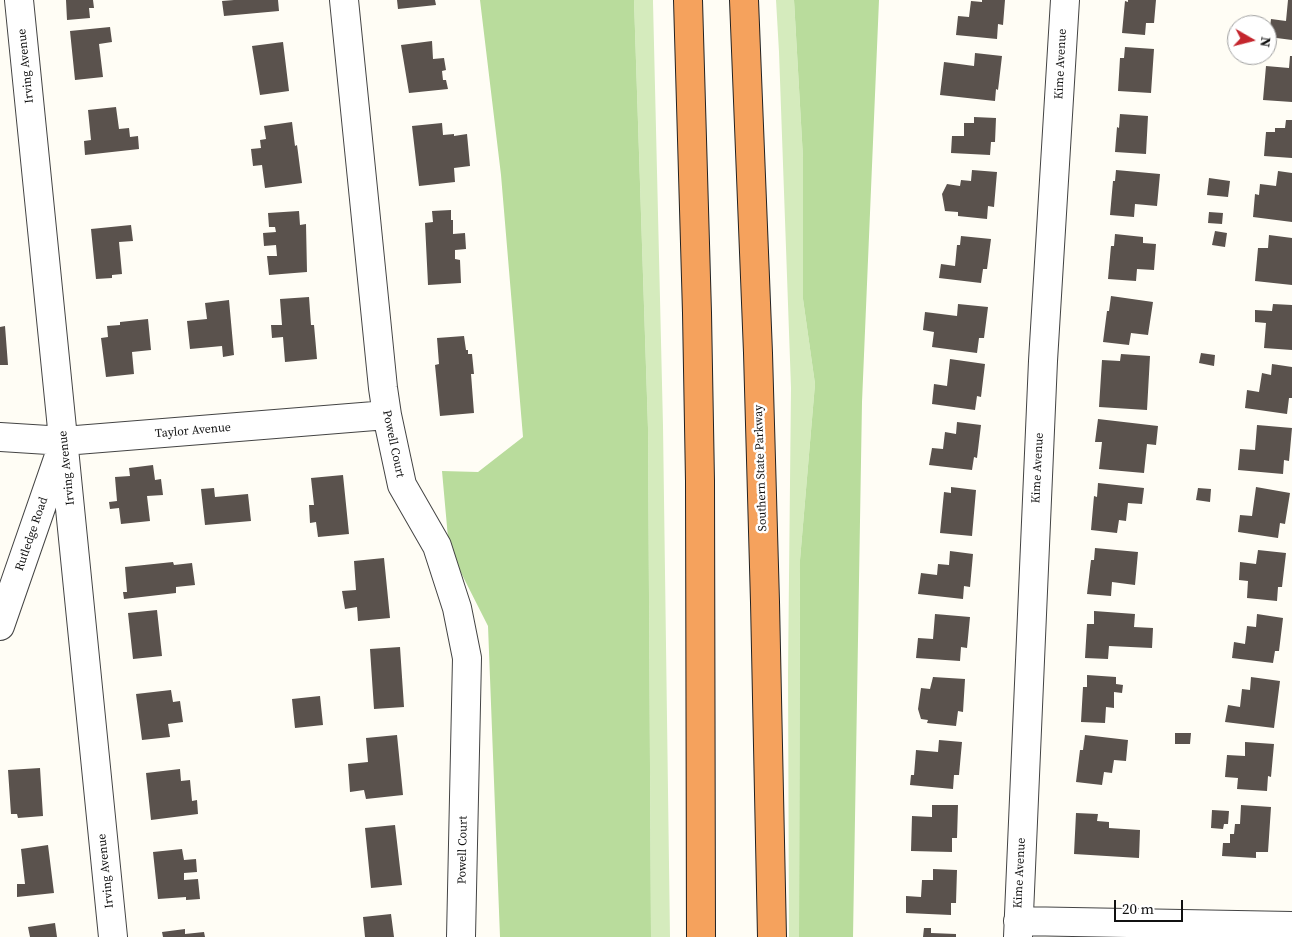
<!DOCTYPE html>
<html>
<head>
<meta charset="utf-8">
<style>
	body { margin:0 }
	#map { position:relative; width:1292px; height:937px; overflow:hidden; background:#fffdf5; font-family:"Source Serif 4",serif }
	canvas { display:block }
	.north { position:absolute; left:1227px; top:15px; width:50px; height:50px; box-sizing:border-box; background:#fff; border:1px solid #a0a0a0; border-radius:50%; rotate:98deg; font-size:14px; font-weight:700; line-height:20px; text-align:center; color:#111 }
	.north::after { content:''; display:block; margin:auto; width:18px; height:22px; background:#c4262e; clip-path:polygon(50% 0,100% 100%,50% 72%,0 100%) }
	.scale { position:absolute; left:1114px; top:900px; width:69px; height:22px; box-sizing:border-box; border:2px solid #111; border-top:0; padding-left:6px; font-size:15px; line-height:18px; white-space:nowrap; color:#111; -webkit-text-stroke:4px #fff; paint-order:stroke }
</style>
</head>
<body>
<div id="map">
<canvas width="1292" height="937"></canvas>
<div class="north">N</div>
<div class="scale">20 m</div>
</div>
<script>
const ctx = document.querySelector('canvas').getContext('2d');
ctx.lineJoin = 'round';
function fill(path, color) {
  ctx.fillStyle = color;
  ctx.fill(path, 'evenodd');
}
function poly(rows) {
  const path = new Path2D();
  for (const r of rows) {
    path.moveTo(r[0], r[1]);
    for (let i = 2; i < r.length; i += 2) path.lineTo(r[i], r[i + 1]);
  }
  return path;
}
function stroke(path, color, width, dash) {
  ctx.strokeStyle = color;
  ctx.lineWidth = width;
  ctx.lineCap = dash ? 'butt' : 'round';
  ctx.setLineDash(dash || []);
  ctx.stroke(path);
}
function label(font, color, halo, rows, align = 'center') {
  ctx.font = font + ' "Source Serif 4",serif';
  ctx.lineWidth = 5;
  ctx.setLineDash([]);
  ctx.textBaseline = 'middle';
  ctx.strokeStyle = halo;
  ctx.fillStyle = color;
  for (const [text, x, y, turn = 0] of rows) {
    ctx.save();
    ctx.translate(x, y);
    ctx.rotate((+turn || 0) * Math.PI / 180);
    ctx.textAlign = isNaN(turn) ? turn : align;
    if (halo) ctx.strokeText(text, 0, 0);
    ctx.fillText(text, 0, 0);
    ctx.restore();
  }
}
fill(poly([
	[634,0,653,0,653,2,663,426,670,937,651,937,648,428],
	[776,0,794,0,803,158,803,299,815,384,800,560,799,937,789,937,788,673,791,388,779,52]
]), '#d5ebbd');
fill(poly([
	[480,0,634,0,648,428,651,937,500,937,488,626,449,549,442,471,478,472,523,437,501,175],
	[794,0,879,0,862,402,853,937,799,937,800,560,815,384,803,299,803,158]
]), '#b9dc9c');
fill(poly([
	[66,0,93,0,94,8,89,8,90,18,67,20],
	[234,0,278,0,279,11,224,16,222,1],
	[397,0,435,0,436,5,398,9],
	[982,0,1005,0,1003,25,998,24,997,39,956,35,958,16,969,17,971,1,982,2],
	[1128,0,1156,0,1154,23,1146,23,1145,35,1122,33,1125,1,1128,2],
	[1288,0,1292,0,1292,40,1269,37,1271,19,1286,21],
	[110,27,112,42,99,44,103,77,75,80,70,31],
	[432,41,433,59,444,58,446,70,442,71,443,80,446,80,448,89,409,93,401,45],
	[283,42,289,91,260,95,252,46],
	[1125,47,1154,49,1151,93,1118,91,1120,58,1124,58],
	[975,53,1002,56,998,90,996,89,995,101,940,95,944,62,974,66],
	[1290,56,1292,56,1292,102,1263,100,1266,66,1289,68],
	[116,107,119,129,129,128,130,137,138,136,139,149,85,155,84,141,91,140,88,110],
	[1120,114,1148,116,1146,154,1115,152,1117,127,1119,128],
	[974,117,996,118,995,142,991,142,990,155,951,153,952,136,964,136,964,123,974,123],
	[1286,120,1292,120,1292,158,1264,156,1266,132,1275,132,1275,128,1285,128],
	[292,122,295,146,297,145,302,183,265,188,262,165,253,166,251,149,261,148,260,140,266,139,264,126],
	[442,123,443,135,454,134,454,136,467,134,470,166,454,168,455,182,419,186,412,126],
	[972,170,997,172,994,207,988,206,987,219,958,216,958,212,945,211,942,194,947,184,960,186,961,180,971,181],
	[1116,170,1160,174,1157,206,1135,204,1134,217,1110,215,1113,181,1115,181],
	[1278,171,1292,173,1292,222,1253,217,1255,194,1259,195,1260,184,1276,186],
	[1209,178,1230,181,1228,197,1207,195],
	[451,210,451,220,453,220,453,234,465,233,466,249,455,250,455,259,460,260,461,283,428,285,425,223,433,222,432,211],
	[299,211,300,225,306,224,307,272,269,275,267,256,277,256,276,245,264,246,263,233,276,232,275,227,269,227,268,213],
	[1209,212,1223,213,1222,224,1208,223],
	[131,225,133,241,119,242,122,274,112,275,112,278,96,279,91,229],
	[1215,231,1227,233,1225,247,1212,245],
	[1115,234,1143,237,1143,243,1156,244,1154,270,1137,269,1136,281,1108,279,1111,246,1114,246],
	[1269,235,1292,238,1292,285,1255,281,1258,248,1268,248],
	[961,236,991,239,987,269,983,269,981,283,939,278,941,264,955,266,957,245,960,245],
	[1111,296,1153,302,1148,335,1131,333,1129,345,1103,342,1107,311,1109,311],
	[309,297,311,325,314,325,317,359,285,362,283,337,272,338,271,325,282,325,280,299],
	[229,300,234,355,223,357,222,346,190,349,187,321,207,319,205,303],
	[958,304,988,307,984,338,979,338,977,353,932,347,934,332,923,330,925,312,957,316],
	[1273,304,1292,305,1292,350,1264,348,1266,323,1255,322,1255,310,1272,311],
	[148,319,151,350,132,352,134,374,106,377,101,338,108,337,107,326,120,325,120,322],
	[5,326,8,365,0,365,0,327],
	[464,336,466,350,468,350,468,354,472,354,474,374,471,374,474,413,440,416,435,365,439,364,437,338],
	[1201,353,1215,355,1214,366,1199,363],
	[1121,354,1150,356,1147,410,1099,407,1102,360,1120,361],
	[950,359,985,364,981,397,977,396,975,410,932,404,934,384,947,386],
	[1272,364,1292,367,1292,398,1289,398,1287,414,1245,408,1247,390,1259,392,1262,373,1271,375],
	[1098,419,1158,426,1156,445,1147,444,1144,473,1099,469,1102,442,1095,442],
	[957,422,981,425,977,458,974,457,972,470,929,465,932,448,943,449,945,432,956,434],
	[1257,425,1292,428,1289,461,1284,460,1283,474,1238,470,1240,449,1255,450],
	[153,465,155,480,161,479,163,495,147,496,150,521,121,524,119,508,110,509,109,502,117,501,115,477,130,476,129,468],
	[343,475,349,534,318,537,316,522,310,523,309,505,314,505,311,478],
	[1098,483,1144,488,1142,504,1128,503,1126,521,1119,520,1117,533,1091,530,1094,496,1097,497],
	[951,487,976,490,972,536,940,533,944,492,951,493],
	[1256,487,1290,493,1285,524,1280,523,1278,538,1238,532,1240,515,1252,516],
	[214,488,215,497,248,494,251,521,205,525,201,489],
	[1198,488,1211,489,1210,502,1196,500],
	[1095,548,1138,552,1135,585,1112,582,1111,596,1087,594,1091,560,1094,560],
	[1258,550,1286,553,1282,587,1278,587,1277,601,1247,598,1248,581,1239,580,1240,562,1256,564],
	[950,551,973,554,970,587,964,586,963,599,918,594,921,573,937,575,938,564,949,565],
	[384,558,390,618,358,621,357,607,345,609,342,591,356,590,354,561],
	[173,562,174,565,192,563,195,585,176,587,176,593,124,599,123,592,127,592,125,567],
	[157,610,162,656,133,659,128,613],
	[1094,611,1135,614,1134,627,1153,628,1152,648,1109,646,1108,659,1085,658,1087,624,1094,624],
	[935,614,970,617,967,648,961,647,960,661,916,658,918,638,933,639],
	[1257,614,1283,618,1279,651,1275,651,1273,663,1232,658,1234,642,1245,644,1247,626,1256,627],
	[400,647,404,707,374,709,370,649],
	[1087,675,1116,677,1116,684,1123,685,1122,693,1114,692,1114,708,1106,707,1105,723,1081,722,1083,687,1087,687],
	[933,677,965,679,963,712,958,711,956,726,927,723,928,720,921,719,918,709,921,688,930,689],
	[1251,677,1280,681,1274,728,1225,722,1228,705,1240,707,1242,689,1250,690],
	[171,690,173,702,180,701,183,722,168,724,170,737,142,740,136,694],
	[320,696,323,725,295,728,292,699],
	[1175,733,1191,733,1190,744,1175,744],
	[397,735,403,795,366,799,364,790,350,792,348,764,368,762,366,738],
	[1085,735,1128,740,1126,761,1114,760,1112,773,1104,772,1102,785,1076,782,1080,750,1083,750],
	[939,740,962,742,959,775,954,775,953,789,910,785,911,775,914,775,916,750,938,752],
	[1245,742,1274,744,1271,777,1268,776,1267,791,1237,789,1238,778,1225,777,1227,755,1245,756],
	[40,768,43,816,18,818,17,814,11,814,8,770],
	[180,769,181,781,190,780,192,801,197,800,198,814,151,820,146,773],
	[932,805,958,805,957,838,952,838,952,852,911,851,912,816,932,817],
	[1241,805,1271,807,1268,852,1256,852,1256,858,1222,856,1223,843,1230,843,1230,834,1234,834,1235,824,1240,824],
	[1212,810,1229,811,1228,824,1224,824,1223,829,1211,828],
	[1076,813,1098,814,1097,821,1109,822,1109,828,1140,830,1139,858,1074,854],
	[395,825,402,885,371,888,365,828],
	[48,845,54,893,17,897,17,884,25,884,21,849],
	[182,849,184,860,196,859,197,872,184,873,184,880,198,879,200,899,186,900,186,897,158,899,153,852],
	[933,869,957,870,956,903,951,903,951,915,906,913,906,896,921,897,922,880,933,880],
	[391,914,394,937,365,937,363,917],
	[55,923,57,937,30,937,28,927],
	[924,928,931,928,931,933,956,934,956,937,923,937],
	[185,929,185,934,204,932,205,937,163,937,162,932]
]), '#5a524d');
const minor = poly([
	[19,0,113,937],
	[344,0,383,388,387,415,402,485,437,546,457,608,467,658,461,937],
	[0,437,64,441,387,415],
	[0,626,61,450],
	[1018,921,1292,926],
	[1018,937,1043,361,1065,0]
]);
const highway = poly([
	[688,0,697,313,700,481,701,937],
	[744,0,758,353,765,602,772,937]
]);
stroke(minor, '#444', 30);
stroke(highway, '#222', 30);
stroke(minor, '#fff', 28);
stroke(highway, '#f5a25d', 28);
label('12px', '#111', '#fff', [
	["Kime Avenue",1061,64,-87],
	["Irving Avenue",26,66,-96],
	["Taylor Avenue",193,431,-5],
	["Powell Court",393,444,78],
	["Irving Avenue",67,468,-96],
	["Southern State Parkway",761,468,-92],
	["Kime Avenue",1038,468,-87],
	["Rutledge Road",32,534,-71],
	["Powell Court",463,850,-89],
	["Irving Avenue",106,871,-96],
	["Kime Avenue",1020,873,-87]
]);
</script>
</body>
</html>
